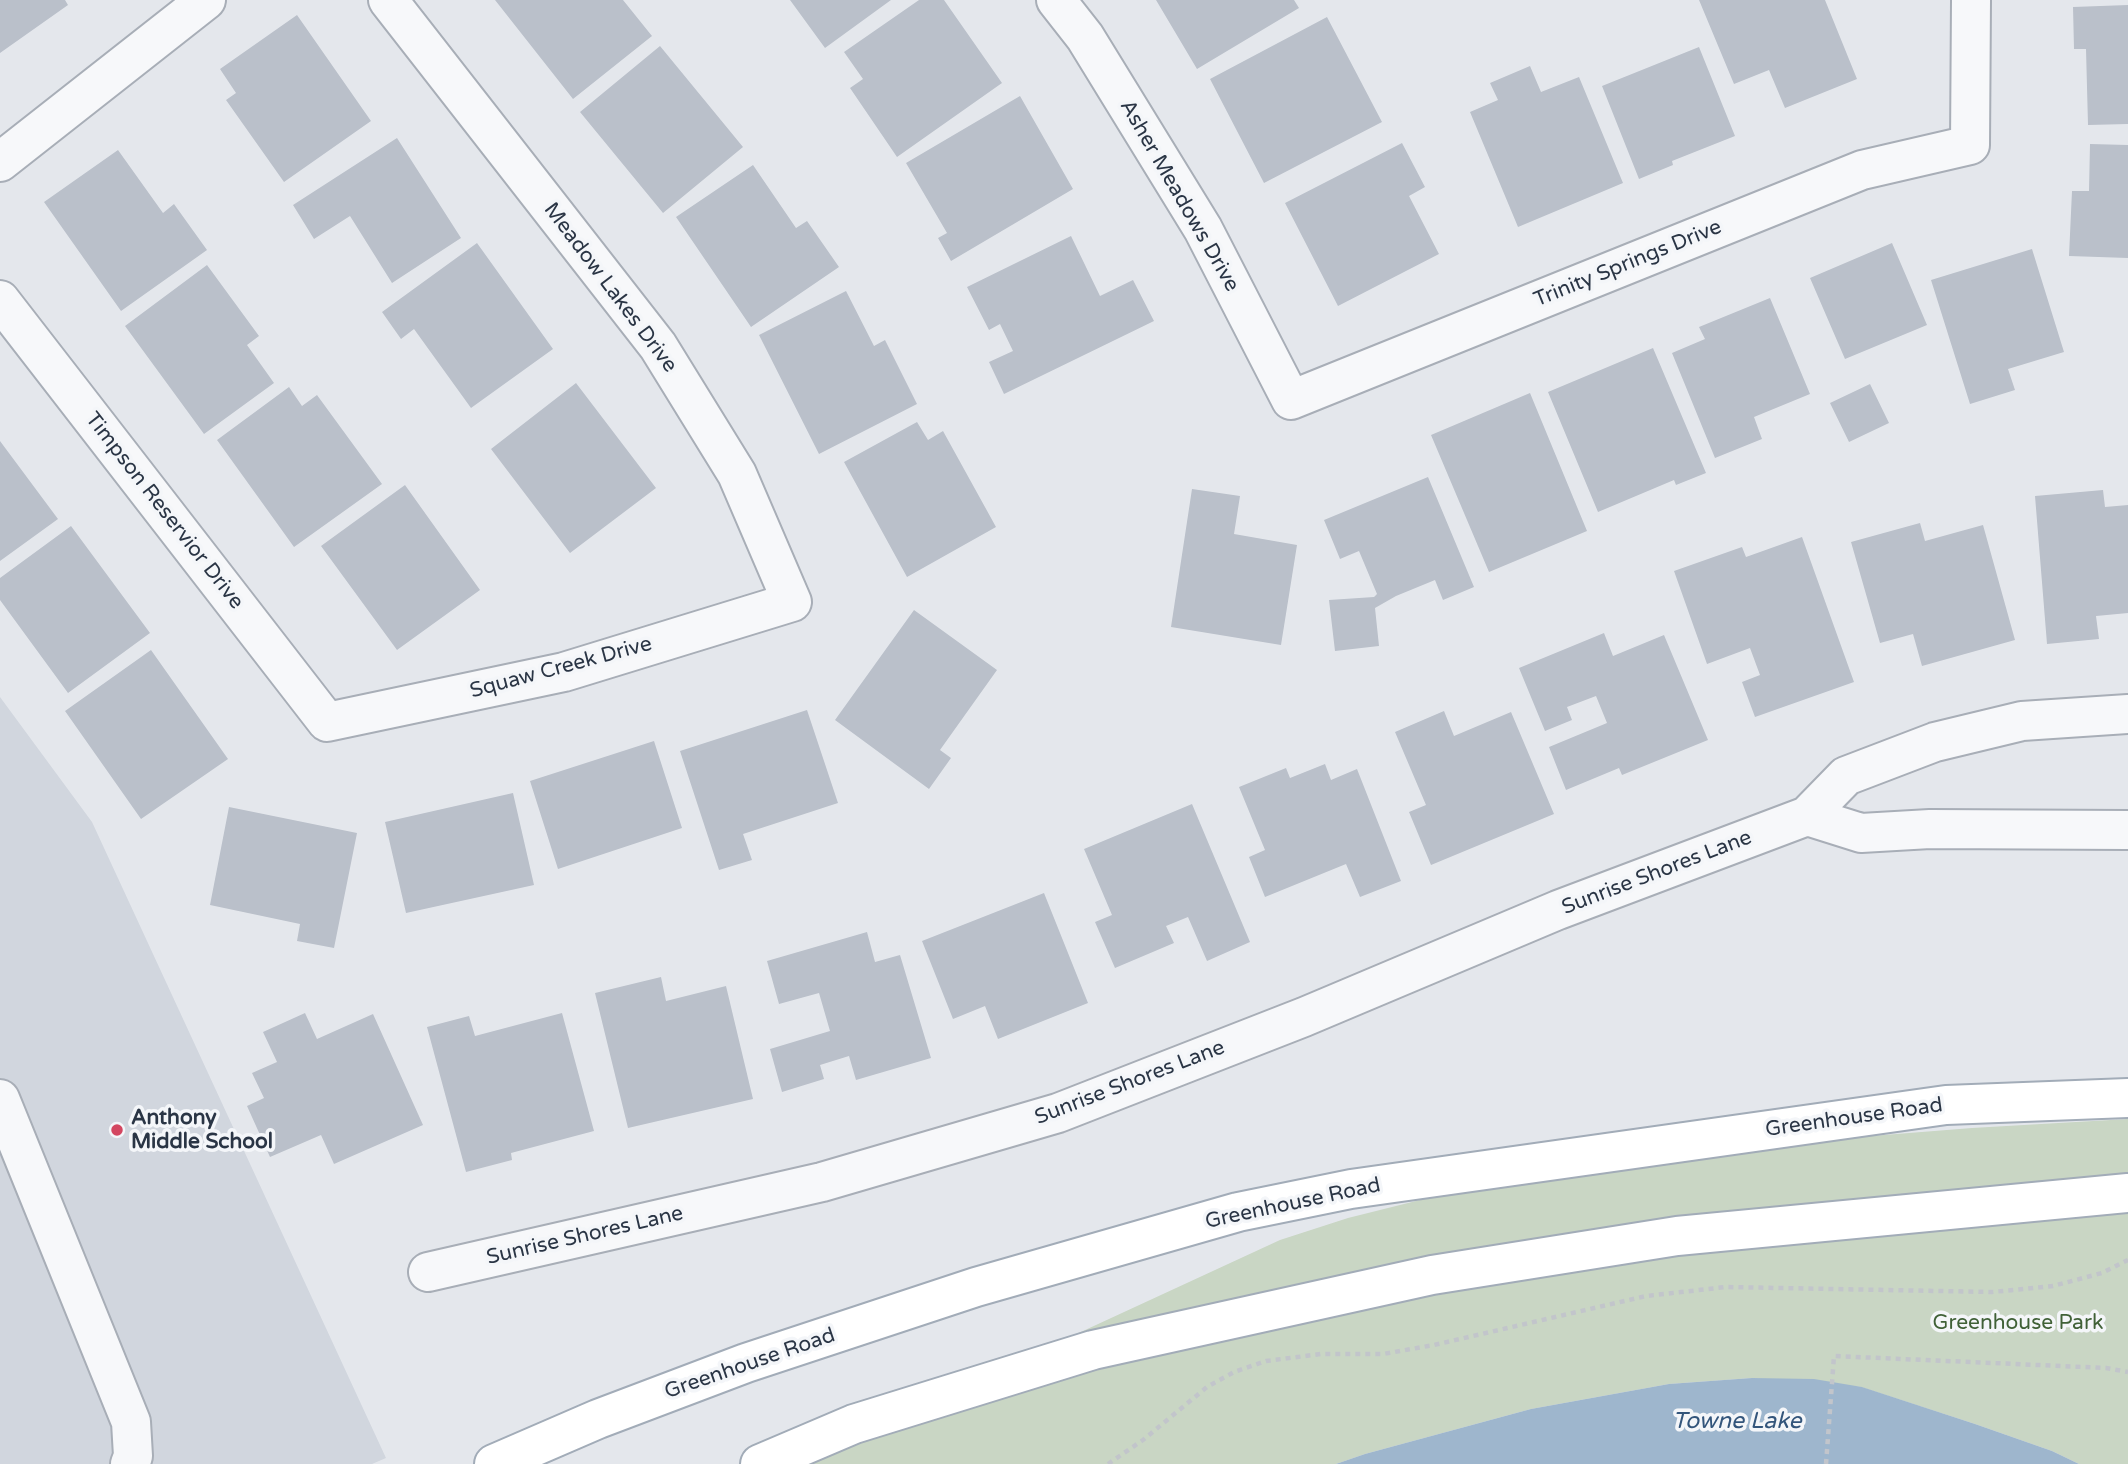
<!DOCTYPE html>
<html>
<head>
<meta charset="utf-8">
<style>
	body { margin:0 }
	canvas { display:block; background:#e4e7ec }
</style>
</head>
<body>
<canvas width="2128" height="1464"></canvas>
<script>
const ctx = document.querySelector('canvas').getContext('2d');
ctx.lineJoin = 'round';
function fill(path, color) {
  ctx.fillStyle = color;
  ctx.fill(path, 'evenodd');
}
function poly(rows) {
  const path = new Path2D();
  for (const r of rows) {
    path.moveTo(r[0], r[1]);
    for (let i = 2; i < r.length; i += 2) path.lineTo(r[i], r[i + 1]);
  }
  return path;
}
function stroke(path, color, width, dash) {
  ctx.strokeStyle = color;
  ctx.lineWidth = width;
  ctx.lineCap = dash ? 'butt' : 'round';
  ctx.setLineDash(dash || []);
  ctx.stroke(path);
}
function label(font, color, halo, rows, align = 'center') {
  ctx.font = font + ' "Varela Round",sans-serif';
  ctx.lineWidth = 7;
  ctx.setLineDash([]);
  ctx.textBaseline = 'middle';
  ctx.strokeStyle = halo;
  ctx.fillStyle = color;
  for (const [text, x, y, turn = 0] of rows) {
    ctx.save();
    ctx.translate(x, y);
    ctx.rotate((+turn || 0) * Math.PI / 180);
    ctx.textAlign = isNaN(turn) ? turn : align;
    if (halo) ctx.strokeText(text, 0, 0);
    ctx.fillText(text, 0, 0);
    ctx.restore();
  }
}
fill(poly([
	[0,697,92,822,386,1458,372,1464,0,1464]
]), '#d1d6de');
fill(poly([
	[2128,1119,2128,1464,2079,1464,2052,1451,1975,1424,1861,1387,1752,1378,1669,1384,1531,1409,1365,1454,1336,1464,795,1464,1280,1240,1348,1218,1424,1199,1525,1180,1796,1142,1972,1128]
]), '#c9d6c4');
fill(poly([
	[1752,1378,1814,1379,1862,1387,1975,1424,2052,1451,2079,1464,1336,1464,1365,1454,1531,1409,1669,1384]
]), '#9eb6cd');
fill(poly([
	[0,0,65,0,68,5,0,53],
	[495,0,623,0,652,36,573,99],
	[790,0,891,0,825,48],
	[919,0,944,0,1002,83,897,157,850,88,863,79,844,52],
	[1156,0,1294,0,1299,8,1197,69],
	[1699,0,1825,0,1857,79,1785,108,1769,70,1734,84],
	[2128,5,2128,124,2088,125,2086,49,2074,49,2073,7],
	[297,15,371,121,284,182,226,100,236,93,220,69],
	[1327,17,1382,122,1264,183,1210,79],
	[660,46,743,147,663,213,580,112],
	[1699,47,1735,136,1672,161,1673,165,1639,179,1602,86],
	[1530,66,1541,92,1579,77,1623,183,1518,227,1470,112,1498,100,1490,83],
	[1020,96,1073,189,951,261,938,238,947,233,906,163],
	[397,138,461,238,392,283,350,216,314,239,293,205],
	[1402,143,1425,187,1409,196,1439,254,1338,306,1285,203],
	[2090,144,2128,145,2128,258,2069,256,2072,191,2089,191],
	[118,150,163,213,174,204,207,250,121,311,44,202],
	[753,165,796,228,807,221,839,267,751,327,676,217],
	[1071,236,1100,296,1133,280,1154,321,1004,394,989,362,1013,351,1000,324,989,330,967,287],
	[477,243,553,349,471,408,414,329,401,339,382,312],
	[1892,243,1927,325,1845,359,1810,278],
	[2032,249,2064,352,2008,369,2015,390,1970,404,1931,280],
	[207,265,259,336,247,345,274,383,204,434,125,326],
	[846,291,874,346,885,340,917,404,819,454,759,335],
	[1770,298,1810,394,1754,417,1762,439,1715,458,1672,353,1705,339,1699,327],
	[1653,348,1706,473,1676,485,1674,480,1598,512,1548,392],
	[576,383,656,488,570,553,491,449],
	[1870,384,1889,423,1849,442,1830,403],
	[289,387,302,406,317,395,382,484,294,547,217,440],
	[1530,393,1587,531,1489,572,1431,435],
	[917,422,928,440,943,431,996,527,907,577,844,462],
	[0,441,58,519,0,561],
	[1428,477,1474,587,1443,600,1435,580,1396,596,1375,608,1379,646,1335,651,1329,600,1374,597,1377,594,1359,551,1340,559,1324,520],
	[405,485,480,590,397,650,321,546],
	[1192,489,1240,496,1234,534,1297,545,1281,645,1171,627],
	[2103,490,2105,507,2128,505,2128,613,2096,616,2099,639,2047,644,2035,496],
	[1920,523,1925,541,1983,525,2015,640,1922,666,1913,634,1880,643,1851,542],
	[71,526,150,633,68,693,0,600,0,578],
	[1802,537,1854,682,1755,717,1742,682,1760,675,1750,648,1707,664,1674,571,1742,547,1746,557],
	[914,610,997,670,940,750,951,758,929,789,835,720],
	[1604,633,1613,656,1664,635,1708,740,1622,775,1619,768,1566,790,1549,747,1607,723,1596,696,1567,707,1572,720,1545,731,1519,668],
	[151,650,228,759,141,819,65,711],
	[807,710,838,803,743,834,752,860,719,870,680,751],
	[1444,711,1454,736,1511,712,1554,814,1431,865,1409,812,1426,805,1395,732],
	[654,741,682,828,558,869,530,781],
	[1325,764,1331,780,1357,769,1401,881,1360,897,1346,864,1265,897,1249,857,1265,850,1239,787,1286,768,1290,778],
	[513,793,534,885,406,913,385,822],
	[1192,804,1250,942,1207,961,1188,917,1166,926,1174,943,1115,968,1095,922,1112,915,1084,849],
	[229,807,357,833,334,948,297,941,300,924,210,905],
	[1044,893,1088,1003,998,1039,985,1006,953,1019,922,941],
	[867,932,875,962,900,955,931,1058,856,1080,849,1056,820,1065,824,1079,782,1092,770,1049,830,1031,819,993,779,1004,767,961],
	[661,977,666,1001,726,986,753,1099,628,1128,595,993],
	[305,1013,317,1039,373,1014,423,1125,334,1164,321,1135,270,1157,247,1106,264,1098,252,1073,277,1062,263,1032],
	[562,1013,594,1131,511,1153,512,1160,466,1172,427,1027,469,1016,475,1036]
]), '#bac0ca');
const minor = poly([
	[1056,0,1085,37,1203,229,1291,400,1862,170,1970,145,1971,0],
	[0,162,206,0],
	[0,300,327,722,564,672,792,602,737,474,658,346,388,0],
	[1807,816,1861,833,1930,829,2128,830],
	[0,1099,131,1422,133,1456,130,1464],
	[428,1272,822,1182,1058,1113,1304,1017,1558,910,1807,816,1846,776,1935,742,2022,721,2128,714]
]);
const major = poly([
	[494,1464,598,1419,746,1363,976,1287,1238,1212,1351,1189,1946,1105,2128,1098],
	[760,1464,854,1424,1093,1350,1432,1275,1677,1236,2128,1193]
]);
stroke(minor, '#a8aeb7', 42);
stroke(major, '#a2acb8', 42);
stroke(poly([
	[1108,1464,1143,1440,1207,1387,1234,1372,1266,1361,1321,1354,1383,1354,1434,1345,1646,1296,1726,1287,1992,1292,2053,1286,2102,1273,2128,1260],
	[1826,1464,1834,1356,2106,1368,2128,1372]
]), '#c2c5cb', 4.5, [5, 5]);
stroke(minor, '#f7f8fa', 38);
stroke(major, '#fff', 38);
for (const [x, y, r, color] of [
	[117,1130,7,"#d34660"]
]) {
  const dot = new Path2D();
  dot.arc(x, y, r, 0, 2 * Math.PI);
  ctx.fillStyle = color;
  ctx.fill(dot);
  stroke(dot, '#f4f6f9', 2.5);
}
label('21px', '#2a3545', '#f4f6f9', [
	["Asher Meadows Drive",1179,196,60],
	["Trinity Springs Drive",1628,264,-22],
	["Meadow Lakes Drive",610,288,53],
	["Timpson Reservior Drive",164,511,52],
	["Squaw Creek Drive",561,668,-15],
	["Sunrise Shores Lane",1657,873,-21],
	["Sunrise Shores Lane",1130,1083,-21],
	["Greenhouse Road",1854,1118,-8],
	["Greenhouse Road",1293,1204,-12],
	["Sunrise Shores Lane",585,1236,-13],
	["Greenhouse Road",750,1364,-19]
]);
label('bold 21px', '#2a3545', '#f4f6f9', [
	["Anthony",131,1118],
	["Middle School",131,1142]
], 'left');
label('21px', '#406137', '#f4f6f9', [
	["Greenhouse Park",2018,1323]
]);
label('italic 23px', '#33557b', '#f4f6f9', [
	["Towne Lake",1737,1422]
]);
</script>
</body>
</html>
